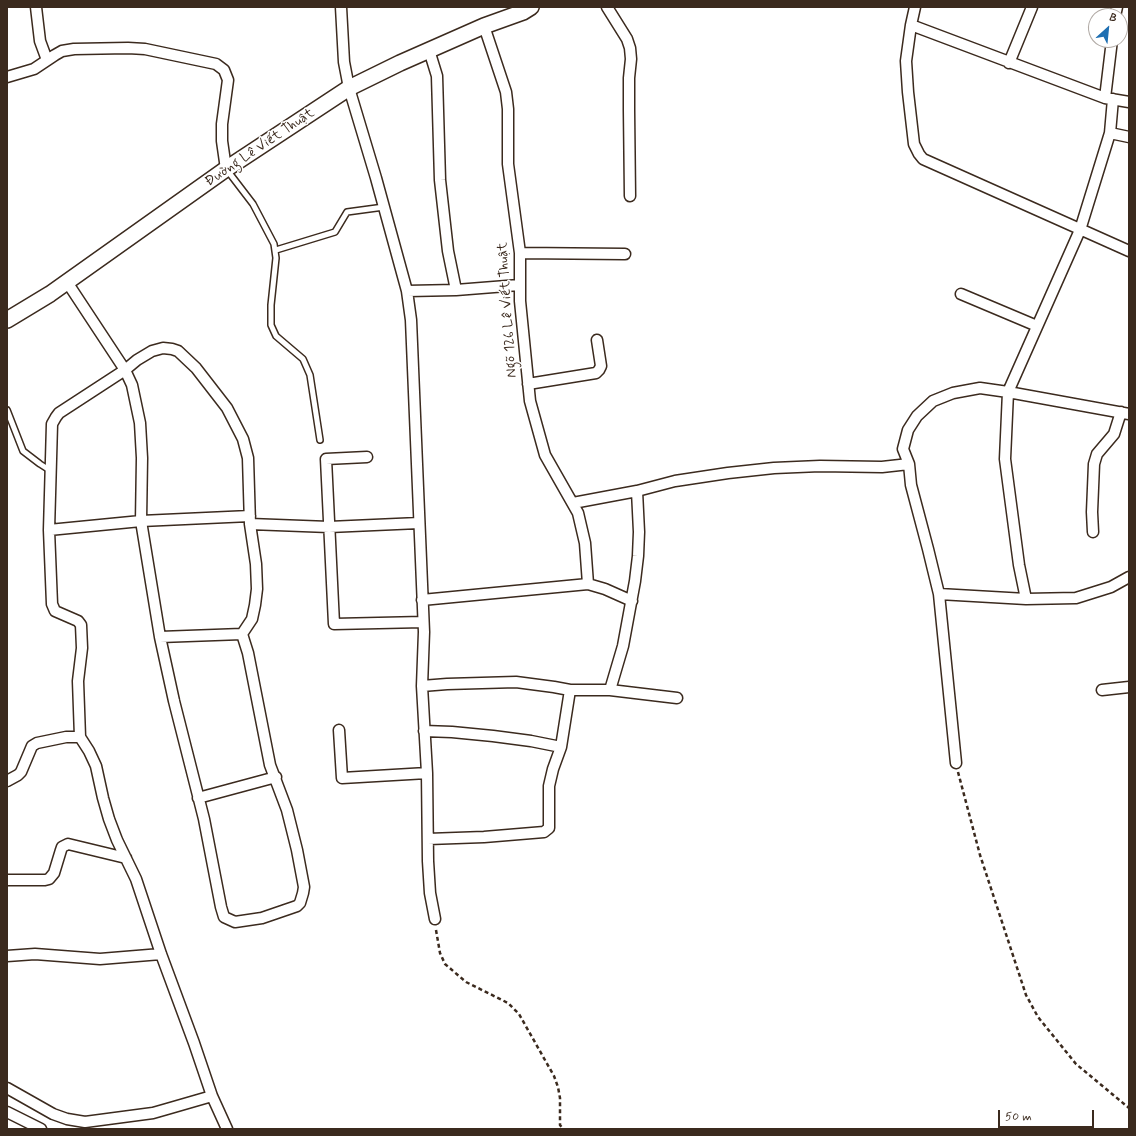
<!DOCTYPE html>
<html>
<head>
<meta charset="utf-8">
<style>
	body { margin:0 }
	#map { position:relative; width:1136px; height:1136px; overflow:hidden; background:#fff; font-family:Mynerve,sans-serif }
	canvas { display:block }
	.frame { position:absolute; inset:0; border:8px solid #3b2a1e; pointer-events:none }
	.north { position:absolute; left:1088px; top:8px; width:40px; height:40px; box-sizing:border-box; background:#fff; border:1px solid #b1aaa5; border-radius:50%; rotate:27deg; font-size:11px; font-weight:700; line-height:16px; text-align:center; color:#3b2a1e }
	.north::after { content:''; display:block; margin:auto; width:14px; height:18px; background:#1f6fb2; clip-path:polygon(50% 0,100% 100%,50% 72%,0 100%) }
	.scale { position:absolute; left:998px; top:1110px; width:96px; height:18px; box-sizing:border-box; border:2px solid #3b2a1e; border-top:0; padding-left:5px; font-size:12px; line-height:14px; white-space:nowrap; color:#3b2a1e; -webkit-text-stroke:3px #fff; paint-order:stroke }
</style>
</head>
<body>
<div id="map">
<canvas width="1136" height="1136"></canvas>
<div class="frame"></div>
<div class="north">B</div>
<div class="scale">50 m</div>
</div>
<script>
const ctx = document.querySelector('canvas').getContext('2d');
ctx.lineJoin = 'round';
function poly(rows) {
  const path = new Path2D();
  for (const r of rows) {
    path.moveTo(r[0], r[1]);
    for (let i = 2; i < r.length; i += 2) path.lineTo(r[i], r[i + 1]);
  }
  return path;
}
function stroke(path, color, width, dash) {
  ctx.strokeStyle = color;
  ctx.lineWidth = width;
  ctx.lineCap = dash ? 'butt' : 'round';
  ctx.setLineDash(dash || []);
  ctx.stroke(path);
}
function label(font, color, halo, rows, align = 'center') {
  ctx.font = font + ' Mynerve,sans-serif';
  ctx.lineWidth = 3;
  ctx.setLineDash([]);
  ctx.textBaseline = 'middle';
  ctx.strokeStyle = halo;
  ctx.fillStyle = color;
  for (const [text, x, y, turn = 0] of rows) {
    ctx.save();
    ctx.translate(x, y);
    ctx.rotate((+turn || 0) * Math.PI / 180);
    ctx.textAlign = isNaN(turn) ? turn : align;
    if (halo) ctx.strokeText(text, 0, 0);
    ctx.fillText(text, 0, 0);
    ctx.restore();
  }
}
const service = poly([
	[227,170,253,204,274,244,276,258,271,305,271,325,276,336,303,359,310,375,320,440],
	[276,250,335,232,347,212,384,207],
	[7,410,23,451,40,464,51,471]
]);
const minor = poly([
	[36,7,40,41,47,60],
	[341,7,344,62,349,88,376,178,407,291,411,320,424,632,422,686,427,773,428,861,430,893,435,919],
	[607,7,627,39,630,48,631,59,629,78,629,110,630,196],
	[915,7,911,25,906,61,908,92,914,144,919,154,923,159,1129,251],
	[1115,16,1117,7],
	[911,25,1105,98,1129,102],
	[484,26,506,92,508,109,508,164,520,253,520,301,530,401,545,455,578,513,585,543,588,584],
	[429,50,437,76,440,180,448,251,456,290],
	[1009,63,1032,7],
	[7,77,34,69,55,55,62,51,74,49,128,48,145,49,216,64,224,70,228,80,222,124,222,141,226,169],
	[1105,98,1112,40],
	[1110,133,1129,137],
	[520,253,625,254],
	[67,282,125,370,132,385,140,423,142,458,141,521,160,637,174,701,204,819,221,907,224,917,235,922,262,918,297,906,300,903,303,893,304,887,297,850,287,810,270,765,248,653,242,634],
	[407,291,456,290,519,285],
	[961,294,1037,326],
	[528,384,596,373,599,370,601,366,597,340],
	[367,457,326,459,334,624,423,622],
	[573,503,637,491,675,481,728,473,774,468,820,466,882,467,909,464],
	[250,524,329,527,419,523],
	[49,530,141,521,250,516],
	[1093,532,1092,512,1094,464,1097,454,1114,434,1121,412],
	[939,594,1026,599,1076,598,1111,587,1129,577],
	[1026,599,1019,565,1005,459,1008,392,1080,230,1110,133,1113,99],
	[422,600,588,584,605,589,632,601],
	[160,637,242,634],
	[422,686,447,684,516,682,554,687,570,690,610,690,677,698],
	[610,690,623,646,635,581,638,556,639,532,637,491],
	[1102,690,1129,687],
	[339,730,342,778,427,773],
	[424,731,452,732,493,736,531,741,561,747],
	[80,737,78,681,82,648,81,625,78,621,55,611,52,604,49,530,52,424,56,417,59,413,125,370,137,360,152,351,163,348,172,349,178,351,196,368,227,408,243,439,248,458,250,524,256,564,257,589,255,605,252,619,242,634],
	[956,763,939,594,928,549,911,485,909,464,903,449,908,430,917,416,933,401,953,393,980,388,1008,392,1129,414],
	[7,781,18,775,21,772,32,746,37,743,66,737,80,737,89,751,96,766,103,798,109,819,117,840,136,879,161,954,194,1043,212,1096,227,1129],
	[198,798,276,777],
	[428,839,484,837,544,832,549,828,549,786,553,769,561,747,570,690],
	[7,880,45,880,49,879,54,873,61,850,62,847,68,844,126,858],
	[7,956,35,954,100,959,161,954],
	[7,1088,53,1114,67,1119,85,1122,153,1113,167,1109,212,1096],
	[7,1112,41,1129]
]);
const secondary = poly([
	[7,320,50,294,226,169,349,88,400,63,484,26,523,12,531,7]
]);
stroke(service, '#3b2a1e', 8);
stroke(minor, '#3b2a1e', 13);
stroke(secondary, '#3b2a1e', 18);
stroke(poly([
	[958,772,980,855,1026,995,1038,1017,1076,1064,1129,1108],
	[436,930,440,953,445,964,466,982,508,1003,519,1014,554,1076,558,1087,560,1098,560,1125,563,1129]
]), '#3b2a1e', 2.5, [4, 3]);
stroke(service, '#fff', 5);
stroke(minor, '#fff', 10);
stroke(secondary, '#fff', 15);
label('14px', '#3b2a1e', '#fff', [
	["Đường Lê Viết Thuật",260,148,-34],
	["Ngõ 126 Lê Viết Thuật",508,310,-94]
]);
</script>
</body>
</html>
